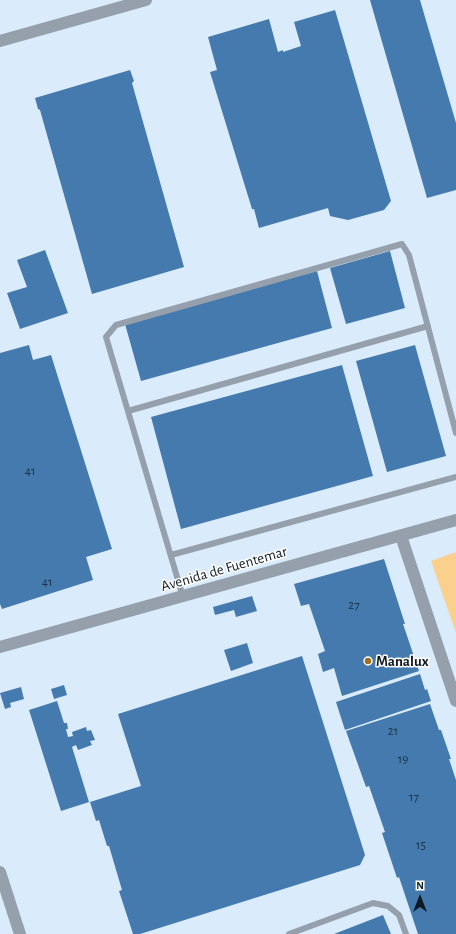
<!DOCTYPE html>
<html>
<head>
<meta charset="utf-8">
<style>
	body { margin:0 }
	#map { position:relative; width:456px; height:934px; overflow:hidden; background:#daebfc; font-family:"Alegreya Sans",sans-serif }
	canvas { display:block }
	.north { position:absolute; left:400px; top:878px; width:40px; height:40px; -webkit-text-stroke:3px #fff; paint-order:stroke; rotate:0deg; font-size:11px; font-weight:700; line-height:16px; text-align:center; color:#101a23 }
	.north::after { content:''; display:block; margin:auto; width:14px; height:18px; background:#101a23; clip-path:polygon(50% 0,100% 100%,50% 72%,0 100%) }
</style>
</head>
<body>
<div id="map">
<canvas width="456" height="934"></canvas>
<div class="north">N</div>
</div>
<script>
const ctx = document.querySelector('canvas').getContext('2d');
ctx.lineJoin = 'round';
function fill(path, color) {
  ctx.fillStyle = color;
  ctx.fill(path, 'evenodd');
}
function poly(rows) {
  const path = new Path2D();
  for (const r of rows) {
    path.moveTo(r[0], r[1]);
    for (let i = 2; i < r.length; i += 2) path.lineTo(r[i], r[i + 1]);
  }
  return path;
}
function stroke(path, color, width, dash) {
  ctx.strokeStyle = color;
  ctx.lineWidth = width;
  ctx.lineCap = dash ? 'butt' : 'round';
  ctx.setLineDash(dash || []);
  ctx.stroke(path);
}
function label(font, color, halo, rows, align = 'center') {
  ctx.font = font + ' "Alegreya Sans",sans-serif';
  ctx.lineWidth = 3;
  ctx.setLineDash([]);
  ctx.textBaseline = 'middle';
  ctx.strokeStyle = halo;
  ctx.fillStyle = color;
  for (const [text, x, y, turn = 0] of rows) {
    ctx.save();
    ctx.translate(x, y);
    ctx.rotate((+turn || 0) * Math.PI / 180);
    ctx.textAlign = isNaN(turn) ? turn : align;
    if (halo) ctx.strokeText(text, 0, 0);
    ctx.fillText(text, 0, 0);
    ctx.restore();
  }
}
fill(poly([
	[456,552,456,633,431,561]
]), '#fbd08d');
fill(poly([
	[370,0,420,0,456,123,456,190,427,198],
	[335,10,391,201,384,210,348,220,330,216,328,208,259,228,254,209,252,209,210,72,217,70,208,37,269,19,278,52,283,50,283,52,301,46,294,22],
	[130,70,134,81,132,83,184,267,92,294,40,110,38,109,35,98],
	[45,250,68,313,20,329,7,293,27,287,17,260],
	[390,251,405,308,346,324,330,268],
	[317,271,332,328,141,381,125,324],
	[29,345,33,360,51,355,112,549,86,557,93,580,2,609,0,604,0,353],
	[415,345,446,456,387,472,356,361],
	[342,365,373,476,181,529,151,417],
	[384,559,405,624,403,624,419,671,342,696,334,668,323,672,318,654,325,651,309,604,301,606,294,584],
	[252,596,257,611,236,617,234,610,215,615,213,607],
	[247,643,253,663,231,671,224,650],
	[302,656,365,855,360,865,140,934,133,934,119,891,122,890,109,846,107,846,99,820,96,821,90,802,141,786,118,714],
	[420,674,425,690,427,689,431,701,345,730,336,702],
	[64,685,67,695,54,699,51,689],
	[21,687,24,699,10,703,11,707,5,709,0,693],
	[57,701,64,723,67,723,68,729,66,729,68,737,73,736,72,732,86,727,87,731,91,730,95,740,90,741,92,745,78,750,76,745,72,747,89,802,61,811,29,710],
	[430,704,439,730,441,730,451,759,449,759,456,780,456,934,418,934,399,877,397,878,382,833,385,832,369,786,366,787,346,731],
	[383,915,391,934,334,934]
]), '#447aae');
stroke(poly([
	[128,411,428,326],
	[171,555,456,477],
	[183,597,106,337,116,325,402,244,409,255,456,433],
	[289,934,373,903,388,906,399,915,406,934]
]), '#95a0ac', 6);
stroke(poly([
	[0,41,146,0],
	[401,536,456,701],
	[0,647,456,520],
	[0,872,20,934]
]), '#95a0ac', 12);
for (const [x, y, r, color] of [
	[368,661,4,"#9d7121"]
]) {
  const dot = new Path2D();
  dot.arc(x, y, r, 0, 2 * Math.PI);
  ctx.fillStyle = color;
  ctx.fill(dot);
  stroke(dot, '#fff', 1.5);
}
label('13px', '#1d3246', null, [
	["41",30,471],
	["41",47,582],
	["27",354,605],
	["21",393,731],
	["19",403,759],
	["17",414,797],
	["15",421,845]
]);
label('15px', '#101a23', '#fff', [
	["Avenida de Fuentemar",224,569,-16]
]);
label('bold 15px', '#101a23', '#fff', [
	["Manalux",376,661]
], 'left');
</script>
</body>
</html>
